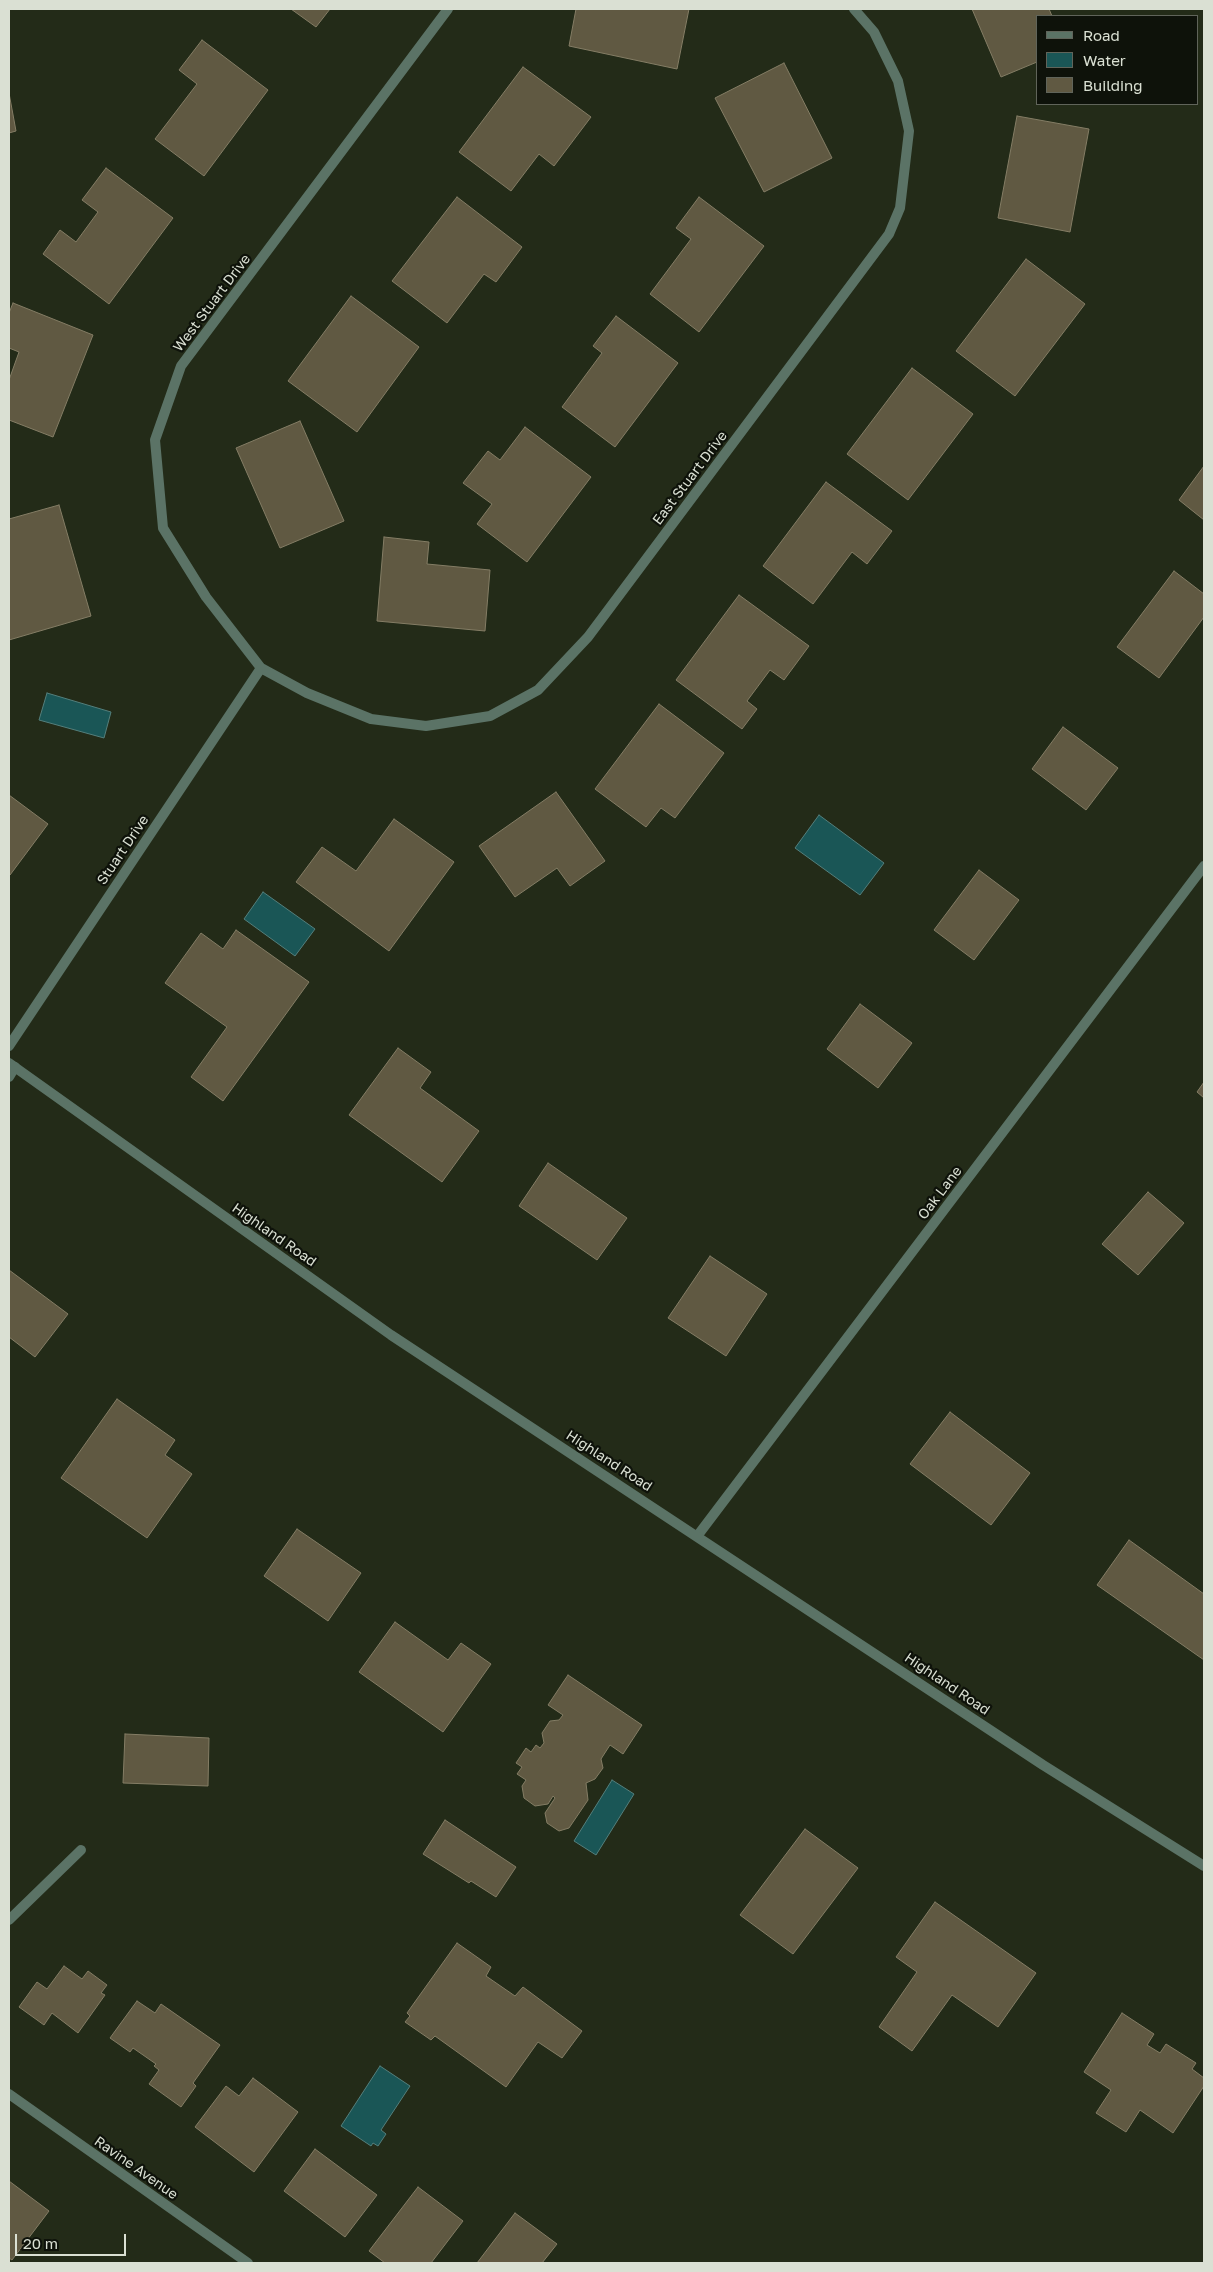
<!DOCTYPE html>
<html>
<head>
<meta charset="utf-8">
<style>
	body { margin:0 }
	#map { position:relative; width:1213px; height:2272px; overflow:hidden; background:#232b18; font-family:"Golos Text",sans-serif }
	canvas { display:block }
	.frame { position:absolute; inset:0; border:10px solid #dae0d3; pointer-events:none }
	.legend { position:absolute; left:1036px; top:15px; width:162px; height:90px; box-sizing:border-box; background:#0e120a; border:1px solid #60645a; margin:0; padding:6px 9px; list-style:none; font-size:15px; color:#dae0d3 }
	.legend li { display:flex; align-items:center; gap:10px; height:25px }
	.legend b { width:25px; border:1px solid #60645a }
	.scale { position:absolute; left:15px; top:2234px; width:111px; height:22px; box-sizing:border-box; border:2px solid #dae0d3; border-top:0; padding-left:6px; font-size:15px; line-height:18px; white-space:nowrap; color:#dae0d3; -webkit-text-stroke:4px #0e120a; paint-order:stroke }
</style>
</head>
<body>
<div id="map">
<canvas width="1213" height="2272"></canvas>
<div class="frame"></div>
<ul class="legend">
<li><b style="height:6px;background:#5b7366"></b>Road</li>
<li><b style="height:14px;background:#1a5656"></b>Water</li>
<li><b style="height:14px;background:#605942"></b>Building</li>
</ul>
<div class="scale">20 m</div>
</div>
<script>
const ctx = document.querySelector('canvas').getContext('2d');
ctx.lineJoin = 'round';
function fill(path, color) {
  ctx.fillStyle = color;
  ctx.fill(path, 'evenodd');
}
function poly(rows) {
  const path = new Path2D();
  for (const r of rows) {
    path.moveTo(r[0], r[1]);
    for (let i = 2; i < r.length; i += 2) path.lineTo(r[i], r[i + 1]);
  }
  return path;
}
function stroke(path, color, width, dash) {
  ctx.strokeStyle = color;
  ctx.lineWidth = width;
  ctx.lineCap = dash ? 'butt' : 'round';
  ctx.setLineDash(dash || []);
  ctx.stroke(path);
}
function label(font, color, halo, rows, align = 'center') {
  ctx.font = font + ' "Golos Text",sans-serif';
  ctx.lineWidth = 4.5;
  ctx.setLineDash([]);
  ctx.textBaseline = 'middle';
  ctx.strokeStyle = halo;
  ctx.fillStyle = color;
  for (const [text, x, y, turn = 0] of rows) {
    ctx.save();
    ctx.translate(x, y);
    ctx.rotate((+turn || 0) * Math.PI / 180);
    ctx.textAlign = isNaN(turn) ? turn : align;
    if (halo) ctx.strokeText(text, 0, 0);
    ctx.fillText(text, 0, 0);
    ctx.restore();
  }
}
const water = poly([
	[47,693,111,712,104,738,39,720,47,693],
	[819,815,884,863,860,895,795,848,819,815],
	[263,892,315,929,295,956,244,919,263,892],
	[612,1780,634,1794,596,1855,574,1841,612,1780],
	[380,2066,410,2086,381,2130,386,2134,378,2146,373,2143,371,2146,341,2126,380,2066]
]);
fill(water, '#1a5656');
stroke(water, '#547f7c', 1);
const building = poly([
	[291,9,330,9,316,27,291,9],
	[576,9,689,9,677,69,569,46,576,9],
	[972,9,1049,9,1052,16,1037,16,1037,62,1001,77,972,9],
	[202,40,268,90,204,176,155,139,197,84,179,70,202,40],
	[784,63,832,158,764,192,715,98,784,63],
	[523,67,591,117,554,166,539,154,511,191,459,152,523,67],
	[9,93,16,131,9,133,9,93],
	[1017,116,1089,129,1070,232,998,218,1017,116],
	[106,168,173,218,109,304,43,254,60,230,76,242,98,212,82,200,106,168],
	[457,197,522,247,496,282,484,274,447,323,392,281,457,197],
	[699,197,764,246,699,332,650,294,691,239,676,228,699,197],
	[1026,259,1085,304,1015,396,956,351,1026,259],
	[351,296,419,347,357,432,288,381,351,296],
	[13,303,93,335,53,437,9,420,9,380,19,352,9,348,9,313,13,303],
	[616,316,678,363,615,447,562,407,602,353,593,346,616,316],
	[912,368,973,414,908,500,847,454,912,368],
	[300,421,344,521,280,548,236,448,300,421],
	[525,427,591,477,527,562,477,524,492,504,463,483,488,451,500,460,525,427],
	[1204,466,1204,520,1179,500,1204,466],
	[826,482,892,531,867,564,852,552,813,604,763,566,826,482],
	[59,505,91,616,9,640,9,519,59,505],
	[384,537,429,542,427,564,490,570,485,631,377,621,384,537],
	[1174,571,1204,594,1204,617,1159,678,1117,647,1174,571],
	[739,595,809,646,784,680,770,670,747,701,757,709,742,729,676,680,739,595],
	[659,704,724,753,675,818,661,808,646,827,595,789,659,704],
	[1063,727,1118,768,1086,810,1032,769,1063,727],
	[556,792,605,861,570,886,557,868,515,897,479,846,556,792],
	[9,795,48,824,10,875,9,874,9,795],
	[394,819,454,862,389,951,296,882,322,847,356,871,394,819],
	[979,870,1019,900,974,960,934,930,979,870],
	[236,930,309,982,223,1101,191,1077,227,1027,165,983,201,933,223,949,236,930],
	[860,1004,912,1043,878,1088,827,1049,860,1004],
	[398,1048,431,1072,420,1088,479,1131,442,1182,349,1115,398,1048],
	[1204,1082,1204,1098,1197,1092,1204,1082],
	[548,1163,627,1218,597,1260,519,1206,548,1163],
	[1148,1192,1184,1223,1138,1275,1102,1244,1148,1192],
	[710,1256,767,1294,726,1356,668,1318,710,1256],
	[9,1270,68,1314,35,1357,9,1337,9,1270],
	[117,1399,175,1440,165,1455,192,1474,147,1538,61,1478,117,1399],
	[950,1412,1030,1473,991,1525,910,1464,950,1412],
	[297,1529,361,1573,328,1621,264,1576,297,1529],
	[1129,1540,1204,1594,1204,1660,1097,1585,1129,1540],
	[395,1622,448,1660,461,1643,491,1664,443,1732,359,1672,395,1622],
	[568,1675,642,1725,623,1754,610,1745,601,1759,603,1768,595,1779,586,1783,588,1800,569,1828,559,1831,547,1823,545,1813,555,1798,553,1796,548,1804,535,1806,524,1798,522,1786,526,1780,517,1774,522,1767,516,1763,526,1748,531,1752,536,1745,540,1748,544,1743,542,1733,550,1721,559,1720,563,1715,548,1705,568,1675],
	[125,1734,209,1738,208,1786,123,1783,125,1734],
	[445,1820,516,1867,496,1897,471,1881,469,1883,423,1854,445,1820],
	[805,1829,858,1868,793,1954,740,1915,805,1829],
	[935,1902,1036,1973,998,2027,952,1995,912,2051,879,2027,917,1972,896,1957,935,1902],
	[457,1943,491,1967,486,1976,515,1996,523,1987,582,2031,562,2058,538,2042,506,2087,435,2036,431,2040,405,2022,410,2016,407,2013,457,1943],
	[64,1966,82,1979,88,1971,107,1985,101,1993,105,1995,78,2033,52,2013,44,2025,19,2007,37,1982,47,1989,64,1966],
	[137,2001,155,2013,161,2004,220,2045,193,2083,196,2086,181,2107,149,2084,159,2070,154,2066,156,2064,133,2048,130,2052,110,2038,137,2001],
	[1122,2013,1154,2034,1147,2045,1160,2053,1166,2044,1196,2063,1192,2069,1204,2078,1204,2086,1173,2133,1140,2110,1126,2132,1096,2113,1111,2090,1084,2072,1122,2013],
	[253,2078,298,2112,254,2172,195,2127,226,2086,239,2096,253,2078],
	[315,2149,377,2195,345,2237,284,2191,315,2149],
	[9,2181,49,2211,12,2260,9,2258,9,2181],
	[418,2187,463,2221,431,2263,385,2263,369,2251,418,2187],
	[515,2213,557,2244,542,2263,477,2263,515,2213]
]);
fill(building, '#605942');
stroke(building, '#847d65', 1);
stroke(poly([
	[9,1077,15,1067]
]), '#5b7366', 10);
stroke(poly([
	[448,9,181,366,155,440,163,528,206,597,261,668,307,693,371,719,426,726,490,716,538,690,588,637,889,234,900,208,909,131,898,81,874,32,854,9],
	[9,1046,261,668],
	[698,1535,1204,866],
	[9,1920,81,1850],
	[9,2094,248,2263]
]), '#5b7366', 10);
stroke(poly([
	[9,1063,391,1335,1043,1765,1204,1866]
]), '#5b7366', 10);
label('14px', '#dae0d3', '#0e120a', [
	["West Stuart Drive",212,303,-53],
	["East Stuart Drive",690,478,-53],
	["Stuart Drive",123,850,-56],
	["Oak Lane",940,1193,-53],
	["Highland Road",274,1235,35],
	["Highland Road",609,1461,33],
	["Highland Road",947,1684,34],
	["Ravine Avenue",136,2168,35]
]);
</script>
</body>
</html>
